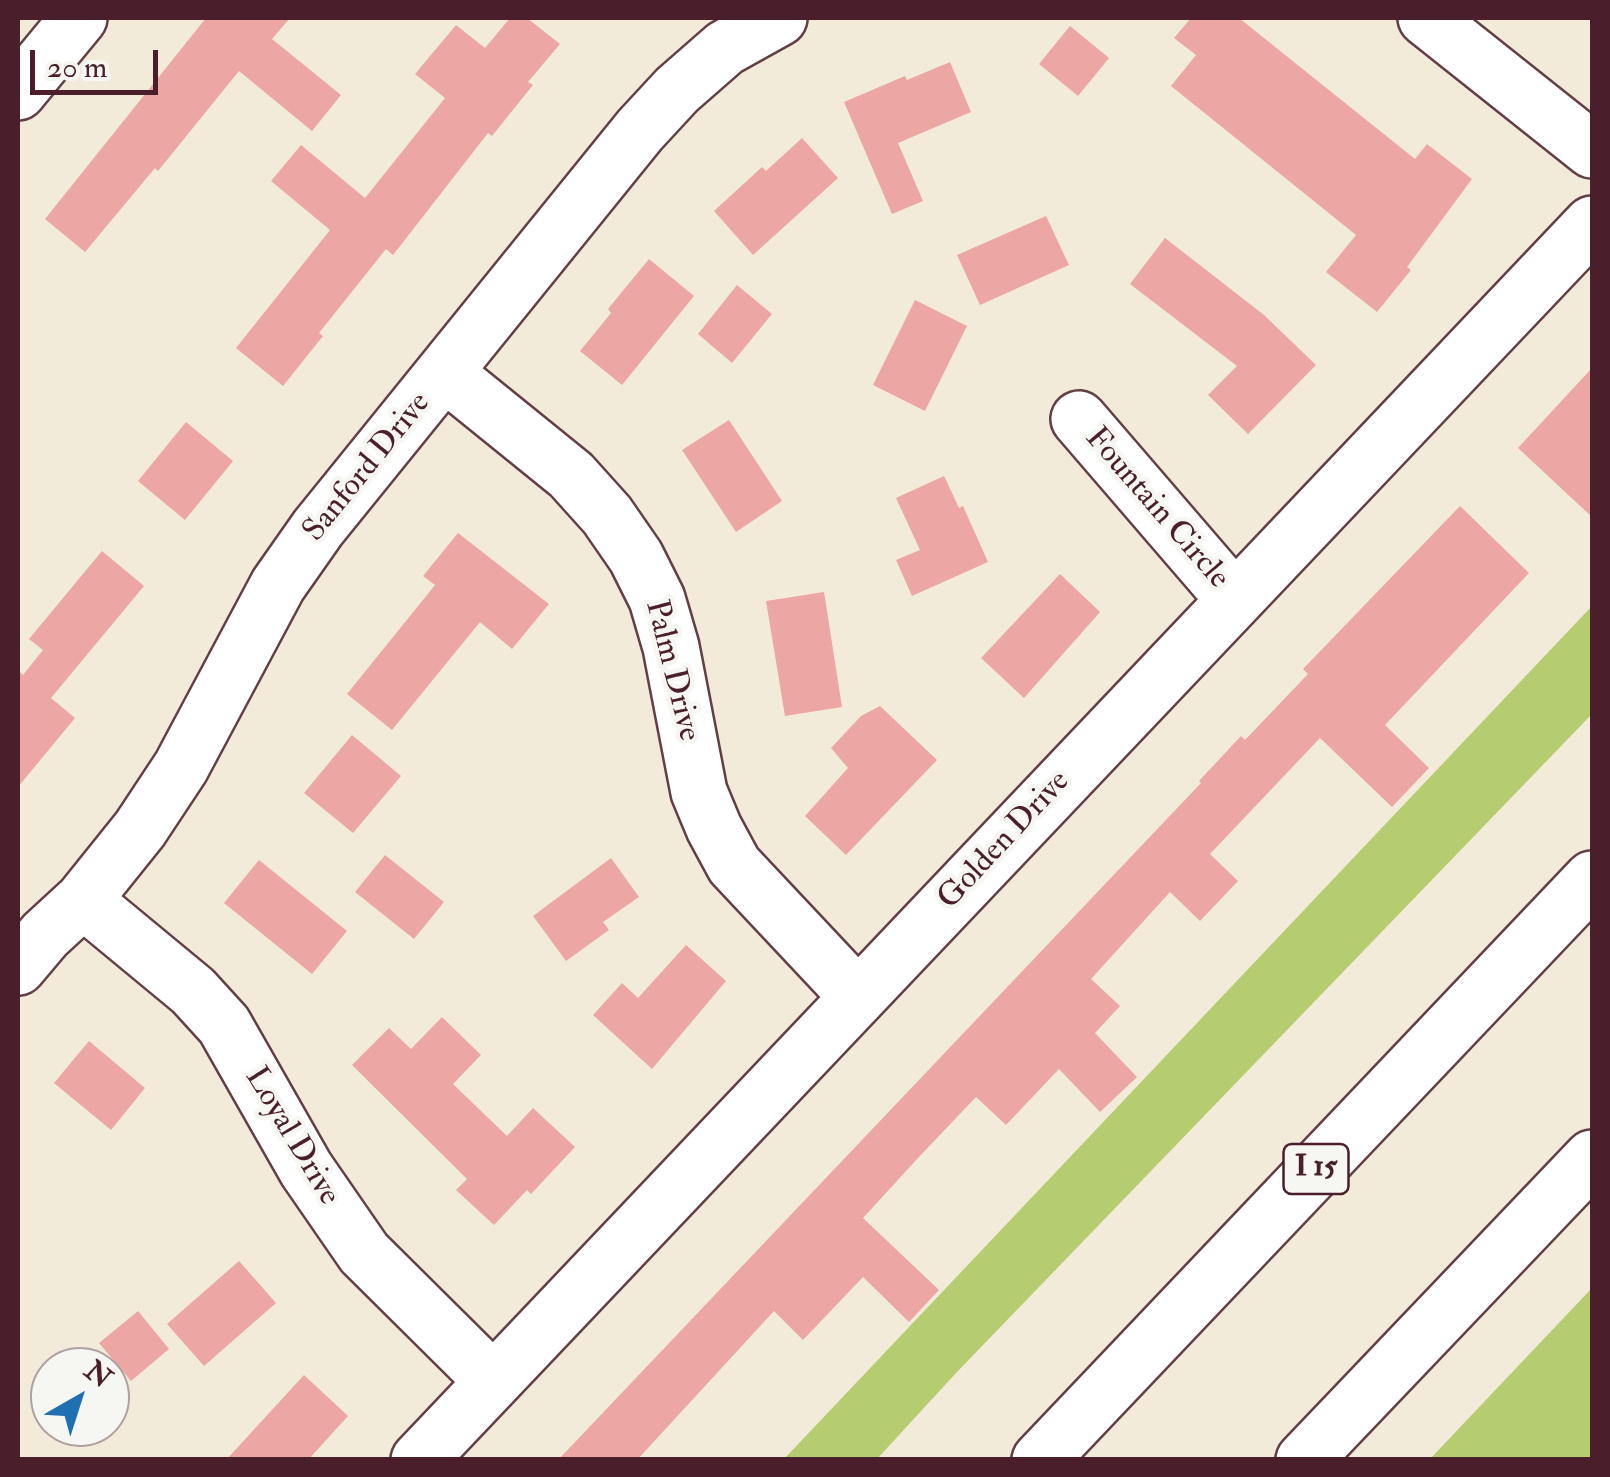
<!DOCTYPE html>
<html>
<head>
<meta charset="utf-8">
<style>
	body { margin:0 }
	#map { position:relative; width:1610px; height:1477px; overflow:hidden; background:#f3ebda; font-family:"IM FELL Double Pica",serif }
	canvas { display:block }
	.frame { position:absolute; inset:0; border:20px solid #4a1f2b; pointer-events:none }
	.north { position:absolute; left:30px; top:1347px; width:100px; height:100px; box-sizing:border-box; background:#f6f6f2; border:2px solid #b1a0a2; border-radius:50%; rotate:39deg; font-size:28px; font-weight:700; line-height:40px; text-align:center; color:#4a1f2b }
	.north::after { content:''; display:block; margin:auto; width:35px; height:45px; background:#1f6fb2; clip-path:polygon(50% 0,100% 100%,50% 72%,0 100%) }
	.scale { position:absolute; left:30px; top:50px; width:128px; height:45px; box-sizing:border-box; border:5px solid #4a1f2b; border-top:0; padding-left:12px; font-size:30px; line-height:35px; white-space:nowrap; color:#4a1f2b; -webkit-text-stroke:8px #f6f6f2; paint-order:stroke }
</style>
</head>
<body>
<div id="map">
<canvas width="1610" height="1477"></canvas>
<div class="frame"></div>
<div class="north">N</div>
<div class="scale">20 m</div>
</div>
<script>
const ctx = document.querySelector('canvas').getContext('2d');
ctx.lineJoin = 'round';
function fill(path, color) {
  ctx.fillStyle = color;
  ctx.fill(path, 'evenodd');
}
function poly(rows) {
  const path = new Path2D();
  for (const r of rows) {
    path.moveTo(r[0], r[1]);
    for (let i = 2; i < r.length; i += 2) path.lineTo(r[i], r[i + 1]);
  }
  return path;
}
function stroke(path, color, width, dash) {
  ctx.strokeStyle = color;
  ctx.lineWidth = width;
  ctx.lineCap = dash ? 'butt' : 'round';
  ctx.setLineDash(dash || []);
  ctx.stroke(path);
}
function label(font, color, halo, rows, align = 'center') {
  ctx.font = font + ' "IM FELL Double Pica",serif';
  ctx.lineWidth = 9;
  ctx.setLineDash([]);
  ctx.textBaseline = 'middle';
  ctx.strokeStyle = halo;
  ctx.fillStyle = color;
  for (const [text, x, y, turn = 0] of rows) {
    ctx.save();
    ctx.translate(x, y);
    ctx.rotate((+turn || 0) * Math.PI / 180);
    ctx.textAlign = isNaN(turn) ? turn : align;
    if (halo) ctx.strokeText(text, 0, 0);
    ctx.fillText(text, 0, 0);
    ctx.restore();
  }
}
fill(poly([
	[1592,606,1592,714,956,1373,877,1459,784,1459],
	[1592,1288,1592,1459,1430,1459,1501,1384]
]), '#b5cc71');
fill(poly([
	[206,18,290,18,272,39,341,95,312,131,239,71,158,171,155,168,85,252,45,219],
	[510,18,527,18,560,44,528,82,533,85,492,136,488,133,393,255,386,249,319,333,323,336,283,386,236,348,330,230,271,181,301,145,365,198,445,98,415,74,456,25,485,48],
	[1191,18,1239,18,1415,159,1427,144,1472,179,1407,267,1411,270,1377,312,1326,272,1356,235,1171,86,1196,55,1174,38],
	[1070,26,1109,58,1078,96,1039,64],
	[950,62,971,112,898,143,923,201,892,214,844,102,905,76,907,80],
	[802,138,838,178,753,255,714,211,762,167,766,171],
	[1046,216,1069,265,980,305,957,255],
	[1165,238,1264,315,1316,365,1248,434,1208,395,1237,366,1130,284],
	[649,259,694,296,622,385,580,351,611,313,608,309],
	[737,285,772,314,732,363,698,334],
	[915,300,967,326,925,411,873,385],
	[1592,368,1592,517,1518,448],
	[729,420,782,501,736,532,682,450],
	[186,422,233,461,185,520,138,481],
	[944,476,959,508,963,506,988,562,912,596,896,560,920,550,896,498],
	[1460,506,1529,573,1385,725,1429,768,1392,807,1320,738,1210,854,1238,881,1200,921,1170,892,1091,979,1120,1006,1095,1033,1137,1077,1100,1112,1059,1069,1006,1125,976,1097,918,1158,863,1218,939,1290,909,1322,863,1277,803,1340,774,1311,637,1460,558,1460,1201,783,1199,781,1241,736,1245,740,1308,674,1303,669],
	[458,533,549,604,512,649,480,622,392,730,347,694,435,585,423,576],
	[102,551,144,586,51,698,75,718,18,787,18,670,23,675,43,650,29,639],
	[1060,574,1100,612,1024,698,981,658],
	[824,592,842,707,785,716,766,601],
	[880,706,937,760,846,855,805,816,848,768,831,748,861,716],
	[352,735,401,776,353,833,304,793],
	[385,855,444,902,414,939,355,892],
	[611,858,639,897,603,922,609,930,566,961,533,916],
	[259,860,347,931,312,974,224,903],
	[686,945,726,981,652,1069,593,1015,622,983,638,998],
	[442,1017,481,1055,453,1084,507,1136,533,1108,575,1147,531,1194,527,1190,494,1225,456,1190,467,1179,352,1065,389,1028,411,1049],
	[89,1041,145,1088,111,1130,54,1083],
	[239,1261,276,1303,204,1366,167,1324],
	[138,1311,169,1349,131,1381,99,1343],
	[304,1375,348,1416,308,1460,226,1460]
]), '#eca6a4');
const minor = poly([
	[1426,18,1592,150],
	[18,92,79,18],
	[445,373,571,475,607,515,636,557,657,599,671,647,699,792,714,828,734,865,858,997],
	[1079,419,1234,599],
	[83,900,193,991,224,1025,306,1169,364,1253,493,1381],
	[18,967,45,935,83,900,140,829,181,767,278,585,318,528,640,130,677,90,725,48,779,18],
	[419,1460,1592,224]
]);
const highway = poly([
	[1040,1460,1592,879],
	[1304,1460,1592,1158]
]);
stroke(minor, '#633e45', 60);
stroke(highway, '#633e45', 60);
stroke(minor, '#fff', 55);
stroke(highway, '#fff', 55);
for (const [x, y, w] of [
	[1316,1169,65]
]) {
  const box = new Path2D();
  box.roundRect(x - w / 2, y - 25, w, 50, 8);
  ctx.fillStyle = '#f6f6f2';
  ctx.fill(box);
  stroke(box, '#4a1f2b', 2.5);
}
label('bold 30px', '#4a1f2b', null, [
	["I 15",1316,1169]
]);
label('32px', '#4a1f2b', '#f6f6f2', [
	["Sanford Drive",368,468,-51],
	["Fountain Circle",1156,509,49],
	["Palm Drive",671,671,76],
	["Golden Drive",1005,841,-47],
	["Loyal Drive",291,1137,59]
]);
</script>
</body>
</html>
